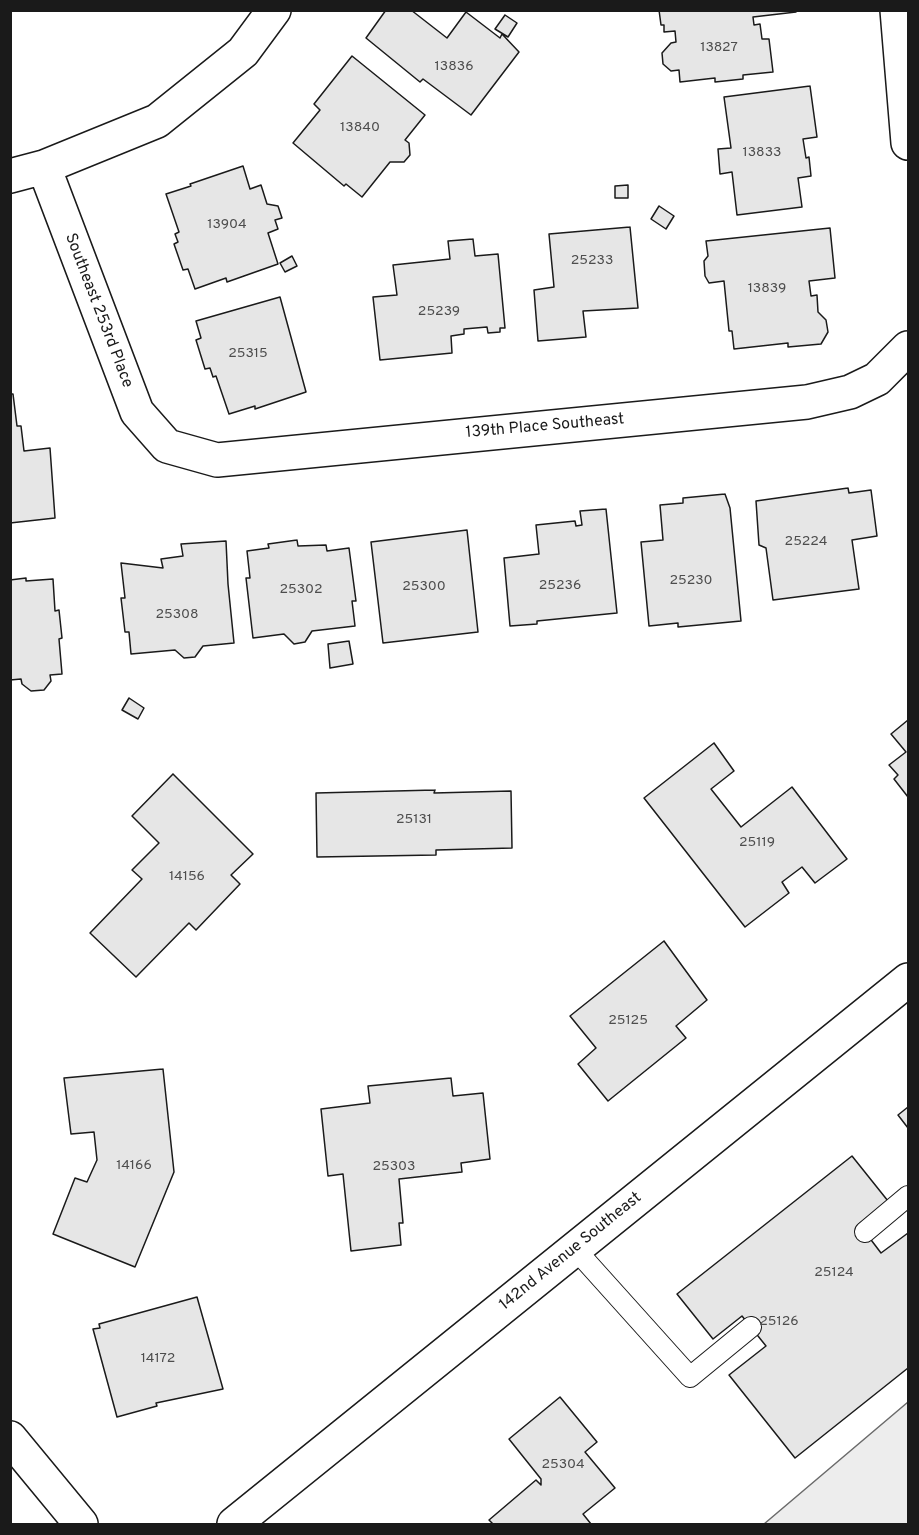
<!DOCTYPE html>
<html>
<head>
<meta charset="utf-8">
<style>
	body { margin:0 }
	#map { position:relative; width:919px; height:1535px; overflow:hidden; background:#fff; font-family:Overpass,sans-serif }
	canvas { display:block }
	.frame { position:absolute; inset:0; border:12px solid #1a1a1a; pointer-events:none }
</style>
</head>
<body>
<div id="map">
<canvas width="919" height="1535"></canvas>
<div class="frame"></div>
</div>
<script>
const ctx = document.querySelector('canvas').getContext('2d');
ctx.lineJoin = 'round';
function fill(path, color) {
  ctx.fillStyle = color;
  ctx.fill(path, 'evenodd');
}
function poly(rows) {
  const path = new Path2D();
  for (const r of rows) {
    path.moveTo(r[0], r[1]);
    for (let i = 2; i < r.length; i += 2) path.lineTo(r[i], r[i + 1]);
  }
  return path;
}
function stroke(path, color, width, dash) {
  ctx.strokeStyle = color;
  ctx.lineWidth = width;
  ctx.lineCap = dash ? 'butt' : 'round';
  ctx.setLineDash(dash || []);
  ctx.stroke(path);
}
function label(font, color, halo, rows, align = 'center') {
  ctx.font = font + ' Overpass,sans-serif';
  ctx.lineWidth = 4.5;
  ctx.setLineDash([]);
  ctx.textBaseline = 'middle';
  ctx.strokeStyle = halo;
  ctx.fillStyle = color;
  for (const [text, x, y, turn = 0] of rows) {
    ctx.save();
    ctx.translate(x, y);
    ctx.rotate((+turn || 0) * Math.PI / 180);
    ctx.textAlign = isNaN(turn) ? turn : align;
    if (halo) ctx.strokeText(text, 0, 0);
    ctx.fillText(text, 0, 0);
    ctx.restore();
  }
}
const built = poly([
	[908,1402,908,1524,764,1524,908,1402]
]);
fill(built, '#ededed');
stroke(built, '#6a6a6a', 1.5);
const building = poly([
	[386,10,411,10,447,38,466,12,500,38,502,34,519,52,471,115,423,79,420,82,366,38,386,10],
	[659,10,796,10,796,12,753,17,754,25,760,24,762,39,769,39,773,72,743,75,743,79,715,82,715,78,680,82,679,70,671,71,663,64,662,53,671,43,676,42,675,31,664,32,664,25,661,25,659,10],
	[505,15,517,23,508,37,495,29,505,15],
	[352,56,425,115,405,140,409,143,410,155,404,162,390,162,362,197,346,184,344,186,293,143,320,110,314,104,352,56],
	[810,86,817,137,803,139,806,158,809,157,811,176,798,178,802,207,737,215,732,172,720,174,718,149,731,148,724,97,810,86],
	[243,166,250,189,261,185,267,204,278,206,282,218,275,220,278,229,268,233,278,264,227,282,226,278,195,289,188,269,183,270,174,244,178,242,175,234,179,232,166,194,191,186,190,184,243,166],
	[628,185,628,198,615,198,615,186,628,185],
	[659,206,674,216,666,229,651,219,659,206],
	[630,227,638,308,583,311,586,337,538,341,534,290,554,287,549,234,630,227],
	[830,228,835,278,809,281,811,296,817,295,818,312,826,320,828,332,821,344,788,347,788,343,734,349,732,331,729,331,724,281,709,283,705,276,704,261,708,256,706,241,830,228],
	[473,239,475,256,498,254,505,328,500,328,500,332,488,333,487,327,464,329,464,334,451,336,452,353,380,360,373,297,397,295,393,265,450,259,448,241,473,239],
	[292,256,297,266,285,272,280,263,292,256],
	[280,297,306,392,255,409,255,406,229,414,216,376,213,377,210,368,205,369,196,340,201,338,196,321,280,297],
	[10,394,13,394,17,426,21,426,24,451,50,448,55,518,10,523,10,394],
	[848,488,849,493,871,490,877,536,852,540,859,589,773,600,766,548,759,545,756,501,848,488],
	[725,494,730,508,741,621,678,627,678,623,649,626,641,542,663,540,660,505,683,503,683,498,725,494],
	[606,509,617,613,537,621,537,624,510,626,504,558,539,554,536,525,575,521,576,526,582,525,580,511,606,509],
	[467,530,478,632,383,643,371,542,467,530],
	[297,540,298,546,326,545,327,551,349,548,356,601,352,601,355,626,312,631,305,642,294,644,284,634,253,638,246,578,250,578,247,551,269,548,268,544,297,540],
	[226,541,228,584,234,643,203,646,195,657,184,658,175,650,131,654,129,632,125,632,121,598,125,598,121,563,163,568,161,559,183,556,181,544,226,541],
	[26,578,26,581,53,579,55,611,59,610,62,638,59,639,62,674,50,675,51,681,44,690,31,691,22,684,21,679,10,680,10,580,26,578],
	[349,641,353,664,330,668,328,644,349,641],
	[129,698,144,708,138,719,122,710,129,698],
	[908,720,908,797,894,779,898,775,889,765,906,752,891,734,908,720],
	[714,743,734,771,711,789,741,827,792,787,847,859,815,883,802,867,782,882,789,893,745,927,644,798,714,743],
	[173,774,253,854,231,875,240,884,196,930,189,923,136,977,90,933,142,879,132,870,159,843,132,816,173,774],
	[435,790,434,793,511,791,512,848,436,850,436,855,317,857,316,793,435,790],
	[664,941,707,1000,676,1026,686,1038,608,1101,578,1064,596,1048,570,1016,664,941],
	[163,1069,174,1172,135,1267,53,1234,75,1178,87,1182,97,1160,94,1132,71,1134,64,1078,163,1069],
	[451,1078,453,1096,483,1093,490,1159,461,1163,462,1172,399,1179,403,1223,399,1223,401,1245,351,1251,343,1174,328,1176,321,1109,370,1103,368,1086,451,1078],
	[908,1107,908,1128,898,1115,908,1107],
	[852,1156,888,1201,859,1224,881,1253,908,1233,908,1368,795,1458,729,1375,766,1346,742,1316,713,1339,677,1294,852,1156],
	[197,1297,223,1389,156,1403,157,1406,117,1417,93,1329,100,1328,99,1324,197,1297],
	[560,1397,597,1442,585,1452,615,1488,583,1514,591,1524,493,1524,489,1520,536,1480,541,1485,541,1479,509,1439,560,1397]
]);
fill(building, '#e6e6e6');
stroke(building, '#1a1a1a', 1.5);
const service = poly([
	[865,1232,908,1196],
	[575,1249,690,1377,751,1327]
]);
const minor = poly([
	[897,10,908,143],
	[44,167,137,412,167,446,217,460,807,402,850,392,877,379,908,348],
	[10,176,44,167,157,121,243,52,274,10],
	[10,1438,81,1524],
	[234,1524,908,980]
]);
stroke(service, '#1a1a1a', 22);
stroke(minor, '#1a1a1a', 36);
stroke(service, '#fff', 20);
stroke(minor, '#fff', 33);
label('14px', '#4d4d4d', null, [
	["13827",719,48],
	["13836",454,67],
	["13840",360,128],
	["13833",762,153],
	["13904",227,225],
	["25233",592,261],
	["13839",767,289],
	["25239",439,312],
	["25315",248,354],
	["25224",806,542],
	["25230",691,581],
	["25236",560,586],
	["25300",424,587],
	["25302",301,590],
	["25308",177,615],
	["25131",414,820],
	["25119",757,843],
	["14156",187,877],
	["25125",628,1021],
	["14166",134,1166],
	["25303",394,1167],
	["25124",834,1273],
	["25126",779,1322],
	["14172",158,1359],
	["25304",563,1465]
]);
label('16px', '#1a1a1a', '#fff', [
	["Southeast 253rd Place",98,311,69],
	["139th Place Southeast",545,427,-5],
	["142nd Avenue Southeast",571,1252,-39]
]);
</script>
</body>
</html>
